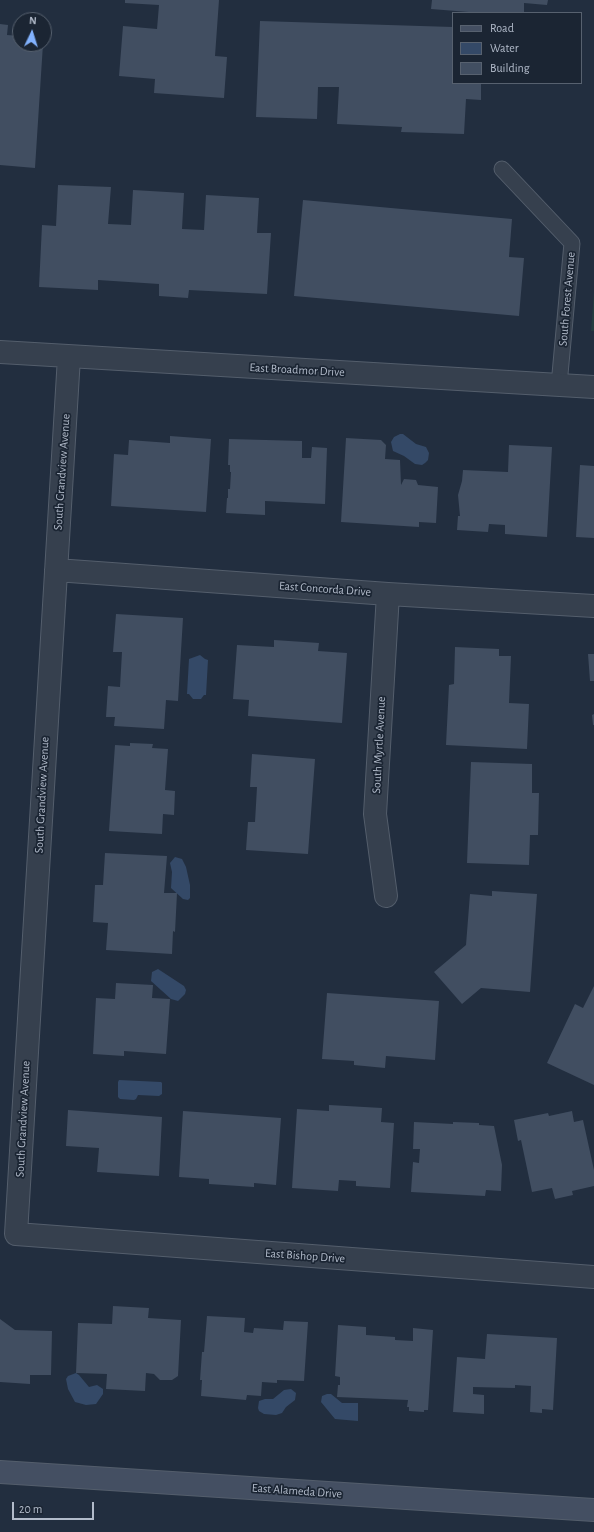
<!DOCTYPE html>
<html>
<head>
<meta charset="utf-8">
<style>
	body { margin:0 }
	#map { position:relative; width:594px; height:1532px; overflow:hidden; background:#222e3f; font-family:"Alegreya Sans",sans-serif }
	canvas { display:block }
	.legend { position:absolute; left:452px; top:12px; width:130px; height:72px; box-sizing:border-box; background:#1b2533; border:1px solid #57616f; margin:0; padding:5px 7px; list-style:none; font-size:12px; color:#b2bbca }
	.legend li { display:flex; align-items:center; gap:8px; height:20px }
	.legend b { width:20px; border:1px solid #57616f }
	.north { position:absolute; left:12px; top:12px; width:40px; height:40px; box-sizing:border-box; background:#1b2533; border:1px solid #57616f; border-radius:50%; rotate:4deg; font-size:11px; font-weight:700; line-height:16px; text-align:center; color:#b2bbca }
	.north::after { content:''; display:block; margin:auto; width:14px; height:18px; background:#82b2fe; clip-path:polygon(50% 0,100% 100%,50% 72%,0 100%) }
	.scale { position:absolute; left:12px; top:1502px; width:82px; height:18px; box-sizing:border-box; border:2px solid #b2bbca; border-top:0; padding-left:5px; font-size:12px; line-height:14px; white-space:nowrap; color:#b2bbca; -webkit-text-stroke:3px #1b2533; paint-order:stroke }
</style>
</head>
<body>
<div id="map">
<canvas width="594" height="1532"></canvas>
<ul class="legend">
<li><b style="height:5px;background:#444f62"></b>Road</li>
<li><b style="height:11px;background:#344967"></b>Water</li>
<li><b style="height:11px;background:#414e61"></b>Building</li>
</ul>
<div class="north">N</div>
<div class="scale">20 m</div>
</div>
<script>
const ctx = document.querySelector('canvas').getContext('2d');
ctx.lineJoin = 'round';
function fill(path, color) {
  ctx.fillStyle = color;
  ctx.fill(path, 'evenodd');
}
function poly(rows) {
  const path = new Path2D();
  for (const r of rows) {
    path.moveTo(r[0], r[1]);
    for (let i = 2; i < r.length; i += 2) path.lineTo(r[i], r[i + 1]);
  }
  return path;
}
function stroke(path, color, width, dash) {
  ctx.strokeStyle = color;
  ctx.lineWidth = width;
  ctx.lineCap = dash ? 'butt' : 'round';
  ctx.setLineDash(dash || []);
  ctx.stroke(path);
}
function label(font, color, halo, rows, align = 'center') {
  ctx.font = font + ' "Alegreya Sans",sans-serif';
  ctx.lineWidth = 3.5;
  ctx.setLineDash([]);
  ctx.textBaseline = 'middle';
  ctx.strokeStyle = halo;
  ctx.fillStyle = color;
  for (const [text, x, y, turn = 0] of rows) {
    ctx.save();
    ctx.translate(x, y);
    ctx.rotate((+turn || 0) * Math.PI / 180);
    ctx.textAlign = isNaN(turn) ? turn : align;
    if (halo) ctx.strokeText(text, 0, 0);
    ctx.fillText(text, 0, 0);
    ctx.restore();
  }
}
fill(poly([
	[594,291,594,331,591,331]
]), '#243c40');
fill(poly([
	[400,434,403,434,416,444,426,447,429,453,428,460,425,463,422,465,415,464,404,456,393,451,391,442,394,437],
	[200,655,205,659,208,660,206,695,204,695,201,699,193,699,189,694,187,694,189,659],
	[175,857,182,859,186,867,190,885,190,898,188,900,183,899,171,888,172,872,170,863],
	[158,969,184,986,186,990,185,994,178,1001,171,999,151,981,152,972],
	[119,1080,161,1082,162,1083,162,1094,159,1096,138,1095,136,1099,134,1100,120,1099,118,1097,118,1082],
	[76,1373,79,1375,89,1387,97,1385,103,1389,103,1394,96,1404,86,1405,75,1402,68,1389,66,1379,68,1376],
	[291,1389,296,1393,295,1400,286,1407,282,1413,276,1415,264,1414,259,1411,258,1408,259,1401,265,1399,273,1399,284,1390],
	[327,1394,331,1394,342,1403,358,1403,358,1421,335,1419,321,1402,322,1396]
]), '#344967');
fill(poly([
	[125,0,219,0,215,56,227,57,224,98,154,93,155,79,119,76,123,26,157,29,159,5,125,3],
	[432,0,548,0,547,5,524,3,524,13,481,13,431,9],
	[260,21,453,27,453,83,481,83,481,100,466,99,464,134,401,132,402,127,337,124,339,87,318,87,317,119,256,117],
	[0,24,8,25,7,35,20,36,20,44,43,44,35,168,0,165],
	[58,185,111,187,108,224,131,225,133,190,184,193,182,229,204,230,206,195,259,198,257,233,271,233,267,294,189,290,188,298,159,296,159,284,98,280,98,290,39,287,42,225,56,226],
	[303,200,512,219,509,257,524,258,519,316,294,296],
	[170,436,211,439,206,512,111,506,114,454,128,455,129,440,170,443],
	[346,438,381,440,386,445,385,459,400,460,401,485,404,479,416,480,418,485,438,487,436,523,419,522,419,527,341,522],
	[229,439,302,441,302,458,311,458,312,447,327,448,325,504,265,501,265,515,226,513,227,498,228,498,228,489,230,489,231,472,230,472,230,465,228,465],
	[509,445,552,447,547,537,505,534,505,525,489,524,488,532,457,530,458,516,460,516,458,495,462,481,463,470,508,472],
	[580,465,594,466,594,538,576,537],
	[116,614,183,618,178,701,166,700,164,729,114,726,115,717,106,717,108,686,120,687,122,652,113,652],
	[274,640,319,643,318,651,347,653,342,723,248,716,249,700,233,699,237,645,274,647],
	[455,647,499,649,499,656,511,656,509,703,529,704,527,749,446,745,449,685,454,684],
	[588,654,594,654,594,681,590,681],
	[594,714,594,725,593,725,592,715],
	[130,743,153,744,152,748,168,749,165,790,175,791,174,815,163,814,162,834,109,831,115,745,130,746],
	[252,754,315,759,308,854,246,850,248,822,255,822,257,787,250,787],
	[471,762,532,764,532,793,539,793,538,835,530,835,529,865,467,863],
	[105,853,167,856,164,893,177,893,175,932,173,931,172,954,106,950,108,923,93,922,95,885,103,885],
	[492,891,537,894,530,992,481,988,462,1004,434,972,466,945,470,894,492,896],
	[116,983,153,985,152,998,170,999,166,1054,124,1051,124,1056,93,1054,96,998,115,999],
	[594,986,594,1085,547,1063,575,1004,583,1008],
	[327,993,439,1001,435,1060,386,1056,385,1068,354,1065,354,1061,322,1059],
	[329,1105,382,1108,381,1122,394,1123,390,1188,356,1186,356,1181,339,1180,338,1191,292,1188,297,1109,329,1111],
	[68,1110,162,1117,159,1176,97,1172,99,1148,66,1146],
	[183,1111,281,1118,276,1185,254,1183,254,1187,209,1184,209,1179,179,1177],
	[572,1111,574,1122,583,1120,594,1170,594,1186,572,1191,573,1195,555,1199,552,1188,532,1192,521,1140,518,1141,514,1120,548,1113,549,1116],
	[414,1122,453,1124,453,1122,479,1123,479,1125,494,1126,502,1165,501,1191,486,1190,485,1196,411,1192,413,1162,419,1163,420,1149,413,1149],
	[113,1306,149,1308,148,1318,181,1320,178,1376,172,1380,160,1380,154,1374,146,1373,145,1391,106,1389,107,1374,76,1373,78,1323,112,1324],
	[207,1316,245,1318,244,1332,253,1333,254,1328,283,1330,284,1321,308,1322,304,1381,277,1380,277,1383,262,1382,261,1396,247,1395,246,1400,201,1396,202,1380,200,1380,202,1352,204,1352],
	[0,1319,15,1330,52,1331,51,1375,30,1375,30,1384,0,1382],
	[338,1325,366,1327,366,1335,395,1337,395,1340,413,1341,413,1328,433,1330,428,1410,424,1410,424,1412,409,1411,409,1407,407,1407,408,1400,337,1397,338,1385,340,1385,340,1377,335,1376],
	[487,1334,557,1338,553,1410,542,1409,542,1413,530,1412,531,1386,515,1385,515,1388,473,1387,473,1394,484,1395,484,1414,453,1412,457,1357,485,1359]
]), '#414e61');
const lane = poly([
	[502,169,572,243,559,385]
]);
const street = poly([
	[0,352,594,387],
	[69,357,16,1234,594,1277],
	[56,570,388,594,594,606],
	[386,896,375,814,388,594]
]);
const secondary = poly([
	[0,1472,594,1510]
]);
stroke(lane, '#545e6c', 17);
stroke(street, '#545e6c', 24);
stroke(secondary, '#545e6c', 24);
stroke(lane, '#36404e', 15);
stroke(street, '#36404e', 22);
stroke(secondary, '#444f62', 22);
label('12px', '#b2bbca', '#1b2533', [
	["South Forest Avenue",567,299,-85],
	["East Broadmor Drive",297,370,3],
	["South Grandview Avenue",62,472,-86],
	["East Concorda Drive",325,589,4],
	["South Myrtle Avenue",379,745,-87],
	["South Grandview Avenue",42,795,-87],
	["South Grandview Avenue",23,1119,-87],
	["East Bishop Drive",305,1256,4],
	["East Alameda Drive",297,1491,4]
]);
</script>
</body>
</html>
